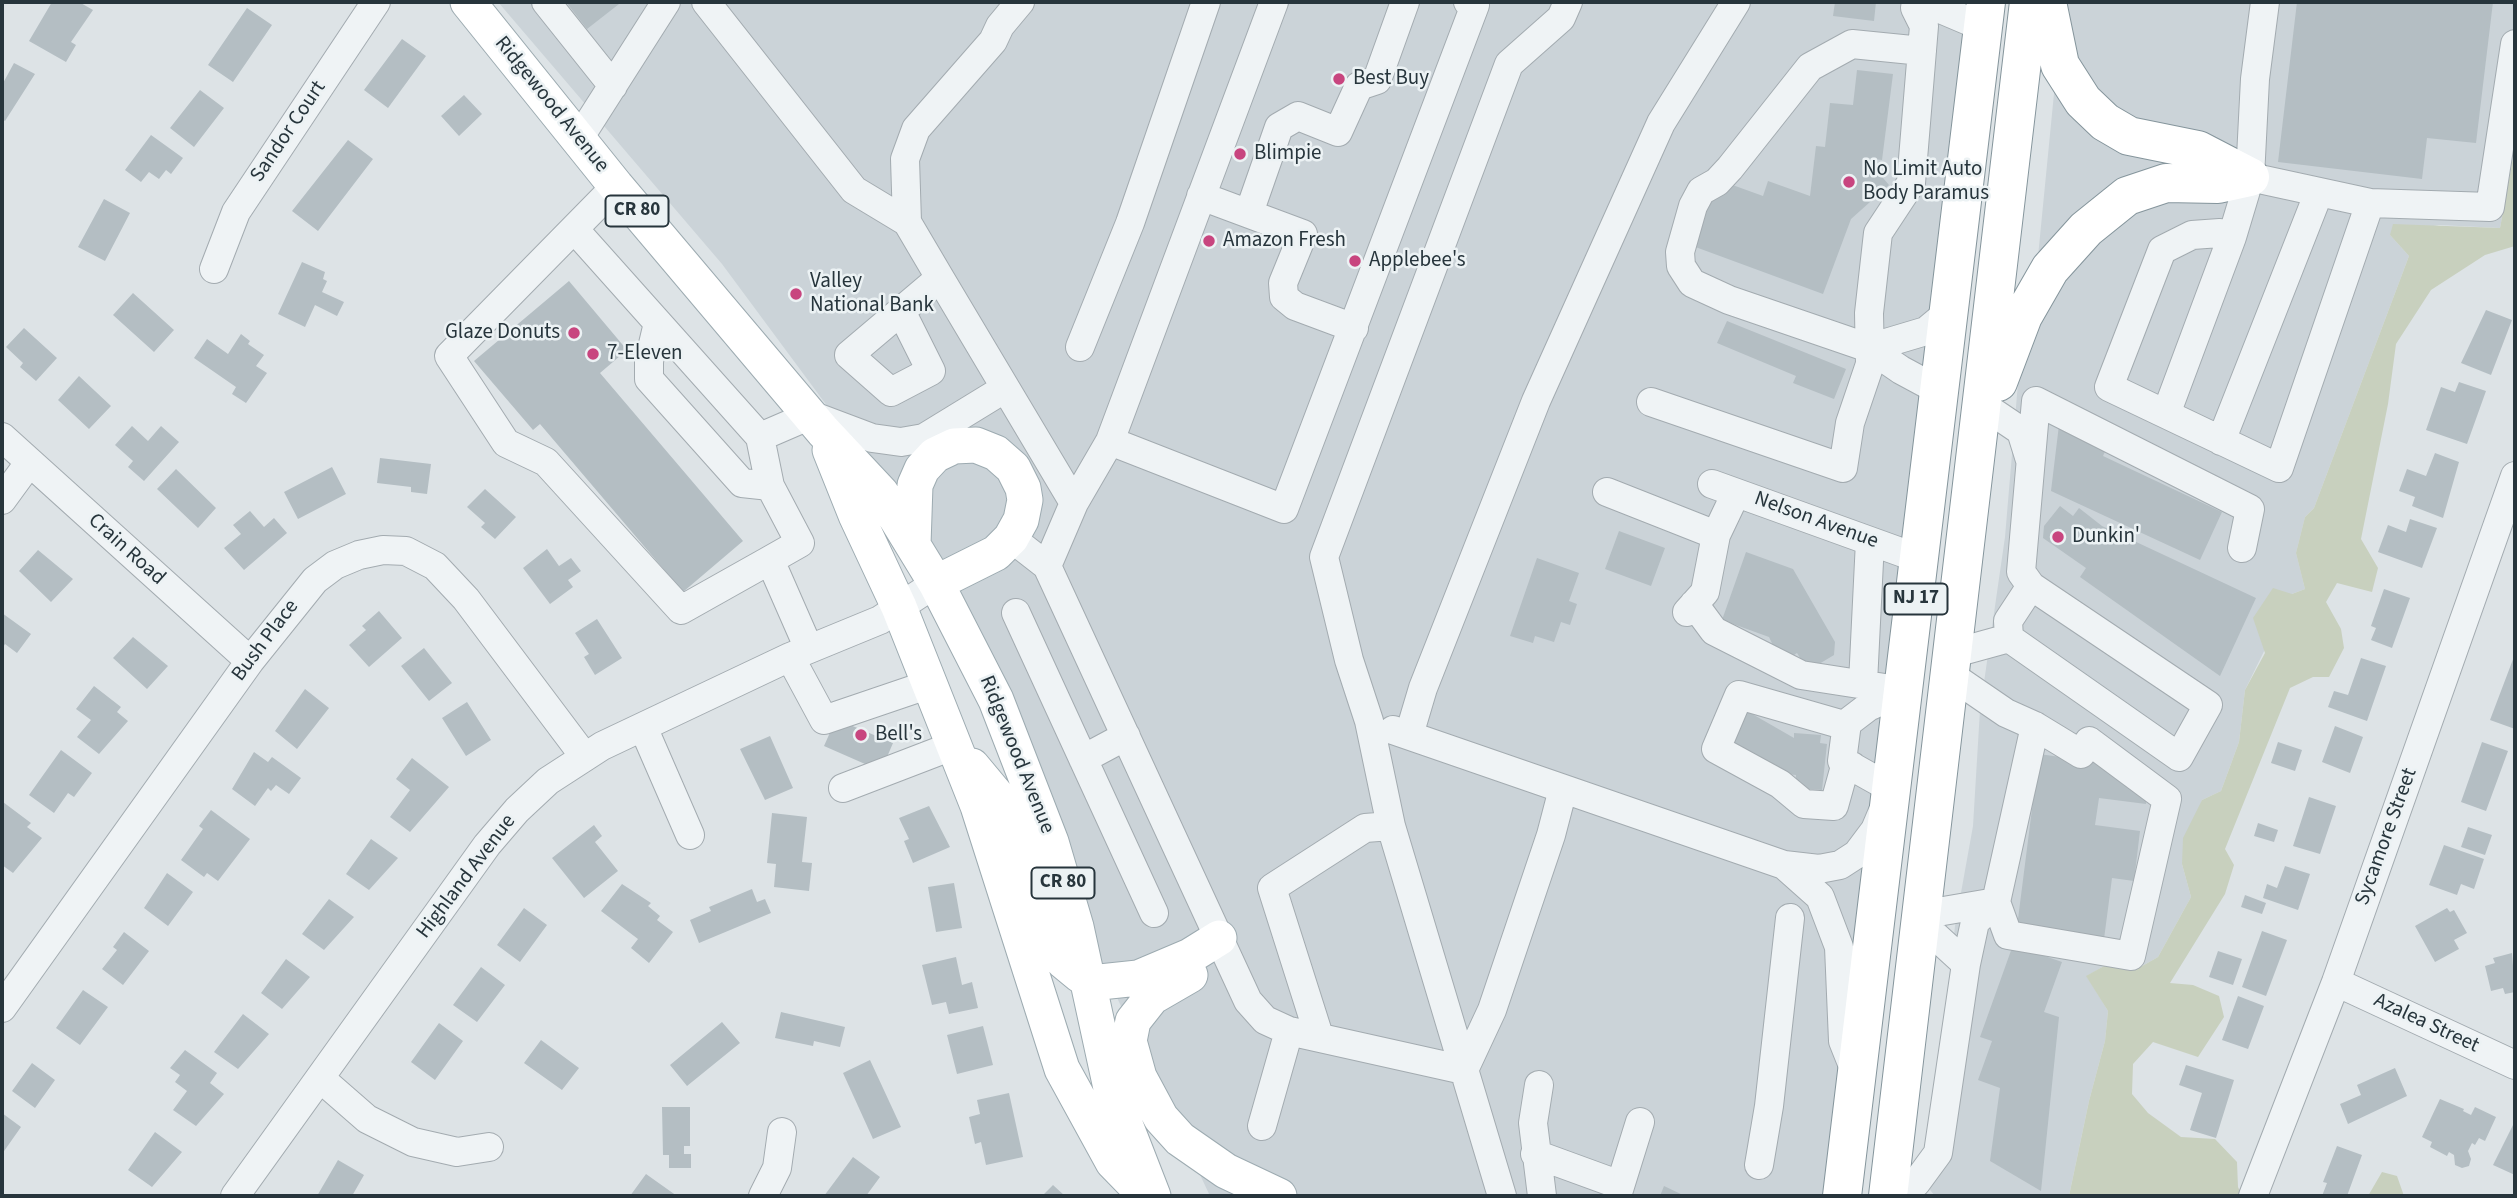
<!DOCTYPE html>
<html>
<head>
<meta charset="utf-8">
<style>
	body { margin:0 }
	#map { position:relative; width:2517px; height:1198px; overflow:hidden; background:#dde3e6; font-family:"Source Sans 3",sans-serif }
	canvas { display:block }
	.frame { position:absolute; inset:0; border:4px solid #27353c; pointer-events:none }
</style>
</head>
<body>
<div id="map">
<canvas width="2517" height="1198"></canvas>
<div class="frame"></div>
</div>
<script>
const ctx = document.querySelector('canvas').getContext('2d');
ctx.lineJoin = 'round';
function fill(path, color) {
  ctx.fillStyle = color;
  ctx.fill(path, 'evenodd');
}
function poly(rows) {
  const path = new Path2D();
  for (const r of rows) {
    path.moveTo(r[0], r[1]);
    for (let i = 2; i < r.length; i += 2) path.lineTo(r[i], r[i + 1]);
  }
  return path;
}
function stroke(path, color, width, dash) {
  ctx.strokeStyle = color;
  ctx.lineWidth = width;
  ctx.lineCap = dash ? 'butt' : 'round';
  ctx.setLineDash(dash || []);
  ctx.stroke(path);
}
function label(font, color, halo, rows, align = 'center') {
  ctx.font = font + ' "Source Sans 3",sans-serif';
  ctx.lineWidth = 5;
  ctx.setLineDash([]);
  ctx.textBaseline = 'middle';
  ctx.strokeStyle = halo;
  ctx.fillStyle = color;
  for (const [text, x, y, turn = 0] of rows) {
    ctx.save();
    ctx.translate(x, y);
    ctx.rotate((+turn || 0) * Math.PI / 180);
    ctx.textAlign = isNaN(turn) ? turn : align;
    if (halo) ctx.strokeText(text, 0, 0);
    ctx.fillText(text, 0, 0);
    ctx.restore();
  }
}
fill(poly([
	[498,2,1991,2,1842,1196,1210,1196,1105,972,1074,874,919,530,722,264],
	[2063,2,2515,2,2515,147,2500,228,2439,225,2390,235,2409,256,2314,508,2305,517,2296,553,2305,589,2292,594,2245,690,2239,742,2221,791,2202,800,2182,864,2191,897,2158,957,2137,969,2104,966,2087,976,2108,1011,2105,1041,2089,1101,2069,1196,1935,1196,1926,1185,1955,926,1973,826,1980,710,2005,537,2018,383,2029,348]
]), '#cbd3d8');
fill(poly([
	[2515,147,2515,246,2485,255,2431,290,2396,344,2388,404,2361,539,2378,568,2372,592,2337,583,2326,602,2341,629,2344,648,2329,677,2313,677,2290,688,2225,849,2234,865,2225,894,2170,983,2193,985,2219,996,2224,1017,2198,1057,2153,1042,2133,1064,2132,1094,2148,1113,2181,1137,2215,1139,2237,1162,2238,1187,2242,1196,2069,1196,2089,1101,2105,1041,2108,1011,2086,976,2104,966,2137,969,2158,957,2191,897,2182,864,2183,838,2202,800,2221,791,2239,742,2245,690,2265,653,2253,618,2273,588,2292,594,2305,589,2296,553,2305,517,2314,508,2409,256,2390,235,2393,224,2500,228],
	[2382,1172,2397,1176,2404,1196,2368,1196]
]), '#c8d0be');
fill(poly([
	[52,2,79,2,93,10,71,42,76,45,66,62,29,41],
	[566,2,617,2,619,4,587,29],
	[1835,2,1876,2,1874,21,1833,16],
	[2297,2,2493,2,2476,143,2427,138,2422,179,2278,162],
	[247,8,272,25,233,82,208,65],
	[402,39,426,56,388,108,364,90],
	[14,63,35,74,5,121,2,119,2,85],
	[1857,70,1893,74,1882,160,1866,158,1889,185,1851,219,1823,294,1690,245,1707,197,1727,183,1763,196,1768,181,1810,196,1816,146,1825,147,1830,103,1853,105],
	[200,90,224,108,194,147,170,128],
	[464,95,482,114,459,136,441,116],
	[151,135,183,158,171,174,166,170,159,179,149,172,141,182,125,170],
	[348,140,373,159,318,231,292,211],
	[104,199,130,213,105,261,78,247],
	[302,262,325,272,323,279,327,281,322,292,344,302,337,316,315,305,305,327,278,314],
	[569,281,627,350,600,373,743,541,683,592,540,424,533,430,474,361],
	[133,293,174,330,154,352,113,315],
	[2486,310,2512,320,2491,375,2461,363],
	[1727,321,1846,369,1834,399,1793,383,1796,376,1717,343],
	[24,328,57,358,36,381,20,367,23,363,6,347],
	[241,334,250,341,248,344,264,355,256,366,267,373,246,403,232,394,236,387,194,358,207,339,228,354],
	[79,376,111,406,89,429,58,400],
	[2459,382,2486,391,2467,444,2426,430,2441,387,2455,392],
	[2059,425,2107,447,2103,456,2222,512,2200,560,2051,491],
	[132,426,148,441,161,426,179,442,144,481,128,467,133,461,115,445],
	[2435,453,2459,462,2443,518,2412,506,2415,497,2399,491,2407,469,2426,476],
	[380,458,431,464,427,494,411,492,411,487,377,483],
	[332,467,346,494,298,519,284,492],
	[176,469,216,508,198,528,157,489],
	[485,489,516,517,495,539,481,527,485,523,467,507],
	[2060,506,2073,516,2079,508,2102,526,2256,598,2220,676,2080,577,2086,568,2043,538,2044,526],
	[250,511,264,527,274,518,287,533,244,570,224,548,241,534,233,525],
	[2410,519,2437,528,2422,568,2378,552,2388,525,2406,532],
	[1619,531,1665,548,1651,586,1605,569],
	[547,549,559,566,571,558,581,571,568,580,573,587,550,604,523,568],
	[38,550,73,579,51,602,19,571],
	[1746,552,1793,569,1835,642,1834,655,1814,667,1805,666,1797,653,1785,661,1780,660,1769,637,1722,620],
	[1537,558,1579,573,1569,601,1577,604,1570,625,1561,622,1554,642,1535,636,1533,643,1510,636],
	[2384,589,2410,598,2392,648,2371,640,2376,628,2371,626],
	[379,611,402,638,369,667,349,645,366,630,362,626],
	[2,613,31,634,17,653,5,644,2,649],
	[597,619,622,658,595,675,584,657,589,654,575,633],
	[133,637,168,666,147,689,113,658],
	[424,648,452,683,429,701,401,666],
	[2515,654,2515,729,2490,720],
	[2361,658,2386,666,2367,721,2328,707,2334,691,2348,695],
	[94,686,121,707,117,712,128,721,99,754,77,737,91,720,76,709],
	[305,689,329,708,297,749,275,731],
	[467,702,491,740,466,756,442,718],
	[1747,711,1794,738,1794,733,1821,735,1820,743,1827,744,1822,790,1795,788,1796,775,1786,774,1730,743],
	[836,719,893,743,881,771,824,746],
	[2335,726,2363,737,2350,773,2322,762],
	[770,736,793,788,765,800,740,749],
	[2278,742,2302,750,2295,771,2271,763],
	[2482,742,2508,751,2486,811,2461,802],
	[61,750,92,773,74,797,68,793,54,813,29,795],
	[254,752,268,762,272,757,301,778,289,794,276,785,271,791,268,788,255,806,232,789],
	[2039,754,2110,764,2147,795,2146,804,2099,798,2095,825,2140,831,2134,881,2112,878,2104,939,2017,927],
	[412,758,449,787,410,832,390,817,410,790,396,779],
	[2309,797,2336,806,2320,854,2293,846],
	[3,802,31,823,27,827,42,838,13,873,2,865],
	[929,806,950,847,913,863,904,841,909,839,899,818],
	[211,810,250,839,218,881,207,873,204,877,181,860,203,829,199,826],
	[772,813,807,817,802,862,812,863,809,891,774,887,776,864,767,863],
	[2258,823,2278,830,2274,842,2254,836],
	[594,825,602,836,595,842,618,871,584,898,552,858],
	[2468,827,2492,835,2485,855,2461,847],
	[371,839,398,858,369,890,346,874],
	[2444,845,2484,859,2474,889,2461,884,2457,895,2429,885],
	[2285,866,2310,874,2298,910,2263,898,2267,884,2277,888],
	[167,873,193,892,168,926,144,908],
	[954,883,962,928,936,932,928,887],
	[622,884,651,903,648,906,660,916,657,920,673,932,649,963,631,948,638,939,601,911],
	[752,889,757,902,765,899,771,913,699,943,690,920,711,911,709,907],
	[2245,895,2266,903,2262,914,2241,907],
	[329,899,354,917,324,950,302,934],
	[524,908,547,925,520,962,497,945],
	[2447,908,2450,912,2454,910,2467,933,2454,940,2459,949,2435,962,2415,926],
	[2262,931,2287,940,2266,996,2242,987],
	[124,932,149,951,123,985,102,969,117,950,113,947],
	[2013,945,2062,962,2044,1012,2059,1017,2041,1191,1990,1161,2000,1088,1978,1080,1992,1041,1980,1037],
	[2218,951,2242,959,2233,985,2209,977],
	[2512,953,2515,992,2505,994,2503,988,2491,991,2485,966,2495,963,2493,958],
	[956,957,962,985,972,982,978,1008,949,1014,946,1002,932,1005,922,965],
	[286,959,310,977,282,1009,261,993],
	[481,967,505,985,477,1022,453,1005],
	[83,990,108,1007,80,1045,56,1028],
	[2238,996,2264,1006,2248,1049,2222,1040],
	[781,1012,845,1027,840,1047,814,1041,813,1046,775,1038],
	[243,1014,269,1034,238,1069,214,1052],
	[722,1022,740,1043,687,1086,670,1065],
	[439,1023,463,1041,435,1080,411,1062],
	[983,1026,993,1065,957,1074,947,1035],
	[541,1040,579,1068,562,1090,524,1063],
	[185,1050,217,1073,210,1083,224,1094,196,1126,173,1110,187,1091,175,1082,180,1075,170,1068],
	[870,1060,901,1127,873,1139,843,1073],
	[32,1063,55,1080,35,1108,12,1091],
	[2186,1065,2234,1080,2216,1138,2190,1130,2202,1093,2179,1085],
	[2395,1068,2407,1096,2348,1124,2340,1104,2361,1095,2357,1085],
	[1009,1093,1023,1157,986,1165,981,1142,975,1144,969,1117,980,1114,977,1100],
	[2440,1099,2464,1109,2463,1111,2471,1115,2475,1107,2496,1117,2485,1141,2479,1138,2475,1145,2472,1143,2468,1151,2471,1159,2469,1166,2462,1168,2455,1165,2454,1155,2449,1152,2447,1156,2430,1147,2432,1142,2422,1137],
	[662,1107,690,1107,690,1146,684,1146,684,1154,691,1154,691,1168,669,1168,669,1155,663,1155],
	[2,1113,21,1127,2,1154],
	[2513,1125,2515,1126,2515,1175,2493,1165],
	[155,1132,182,1152,152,1187,128,1170],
	[2337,1146,2362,1155,2347,1196,2322,1196,2327,1183,2323,1182],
	[853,1157,880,1177,866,1196,824,1196],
	[338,1160,364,1175,352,1196,317,1196],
	[646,1174,677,1196,630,1196],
	[1053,1185,1065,1196,1042,1196],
	[1664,1186,1685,1196,1660,1196]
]), '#b4bec3');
const minor = poly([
	[546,2,613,86],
	[706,2,854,190,907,222,940,278,1074,503,1047,566],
	[1924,2,1983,27],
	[2265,2,2255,79,2250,177,2232,237,2220,233,2192,235,2162,250,2109,387,2279,468,2370,203,2490,207,2515,44],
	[578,140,666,2],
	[2250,177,2370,203],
	[616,186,449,356,506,443,546,462,681,610,770,560,809,649],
	[1201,196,1303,234,1283,283,1284,297,1295,306,1354,328],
	[1249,213,1279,127,1298,116,1338,132,1359,86,1377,80,1405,2],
	[907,222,905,159,916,129,993,41,1000,26,1020,2],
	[575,230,760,437,770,486,800,543,770,560],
	[214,269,236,212,376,2],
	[901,311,931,371,891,392,849,355,940,278],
	[658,323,649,361,649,379,742,483,770,486],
	[1080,347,1130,223,1206,2],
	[1869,348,1729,300,1692,283,1681,266,1680,252,1693,206,1701,191,1717,182,1730,168,1810,67,1852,44,1922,51],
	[1940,391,1901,370,1869,348,1926,331,1950,311],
	[1651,402,1843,468,1850,423,1870,364,1869,313,1878,233,1911,183,1924,26,1915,8,1916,2],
	[1981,404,2021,431,2030,460],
	[2166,414,2232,237],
	[2,437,250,661],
	[760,437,811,415,872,438,901,442,924,438,1004,389],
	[1110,441,1284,509,1475,5,1468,2],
	[2221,441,2319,192],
	[1712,484,1920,559],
	[1607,492,1716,535],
	[2,500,29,463],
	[1074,503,1110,441,1274,2],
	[1011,538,1047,566,1248,1001,1265,1020,1289,1031,1464,1070,1492,1010,1551,835,1563,789],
	[2031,586,2208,705,2179,757,2009,638,2008,621,2031,586],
	[2031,586,2021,572,2036,401,2250,509,2242,548],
	[1694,604,1714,631,1801,675,1904,691],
	[1687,612,1705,592,1716,535,1736,493],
	[1016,613,1154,913],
	[1951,654,2009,638],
	[790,657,824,720,930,684],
	[1949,674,2006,713,2035,726,2081,754,2089,741,2167,799,2131,956,2008,935,1996,902,2035,726],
	[1863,683,1870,541],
	[1847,726,1739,695,1716,749,1780,784,1804,804,1834,806,1844,770,1852,766],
	[643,727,690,835],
	[1393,730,1784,865,1819,869,1840,865,1857,854,1875,830,1883,811],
	[1409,735,1423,688,1536,401,1661,123,1736,2],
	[1083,759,1126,736],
	[843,788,955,745],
	[1892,789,1842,761,1847,723,1868,707,1904,691],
	[1784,865,1820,897,1839,947,1843,1041,1851,1061],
	[1920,915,1996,902],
	[1966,964,1975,922,1996,902],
	[2336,982,2515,1065],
	[2,1008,250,661,315,580,335,565,359,555,383,550,406,551,435,566,466,599,584,756],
	[1319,1036,1272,888,1365,828,1391,826],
	[320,1078,367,1119,413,1142,457,1152,489,1147],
	[1539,1085,1533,1123,1542,1196],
	[1262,1126,1289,1031],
	[1535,1154,1620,1185],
	[1759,1165,1769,1106,1790,918],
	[1916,1183,1938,1153,1966,964,1919,921],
	[235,1196,487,845,517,810,548,781,602,746,790,657,880,620,936,583],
	[763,1196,777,1168,782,1132],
	[1502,1196,1391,826,1369,721,1349,660,1324,557,1509,64,1561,18,1568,2],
	[1617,1196,1640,1122],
	[2253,1196,2336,982,2515,476]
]);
const major = poly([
	[468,2,616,186,823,431,881,493,936,583,996,700,1051,842,1076,927,1111,1088,1153,1196],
	[830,450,856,515,899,607,978,806,1062,1069,1113,1162,1146,1196],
	[913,545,915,485,922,469,935,455,954,446,976,445,996,453,1013,468,1023,488,1025,500,1021,520,1011,538,996,553,936,583],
	[972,766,1012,814,1051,942,1063,961,1080,975,1100,982,1138,978,1190,956,1219,938],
	[1190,975,1152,997,1133,1021,1129,1041,1139,1077,1161,1118,1180,1139,1226,1171,1279,1196]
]);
const highway = poly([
	[2047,2,2060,65,2083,101,2105,122,2129,136,2198,150,2250,177],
	[1998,382,2023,316,2050,269,2086,229,2127,196,2166,183,2218,184,2250,177],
	[1842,1196,1986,2],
	[1888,1196,2029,2]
]);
stroke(minor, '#a3abb0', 30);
stroke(major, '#9dabb1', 37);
stroke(highway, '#85959c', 40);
stroke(minor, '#eff3f5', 28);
stroke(major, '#fff', 35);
stroke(highway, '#fff', 38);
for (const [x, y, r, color] of [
	[1339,79,7,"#c8457f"],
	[1240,154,7,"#c8457f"],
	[1849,182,7,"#c8457f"],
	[1209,241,7,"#c8457f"],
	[1355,261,7,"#c8457f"],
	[796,294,7,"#c8457f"],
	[574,333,7,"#c8457f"],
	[593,354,7,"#c8457f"],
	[2058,537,7,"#c8457f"],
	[861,735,7,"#c8457f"]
]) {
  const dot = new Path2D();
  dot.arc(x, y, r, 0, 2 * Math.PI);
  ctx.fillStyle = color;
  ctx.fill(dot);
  stroke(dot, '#ecf2f4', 2.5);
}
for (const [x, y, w] of [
	[637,211,63],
	[1916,599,63],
	[1063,883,63]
]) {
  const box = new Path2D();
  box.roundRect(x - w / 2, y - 15.5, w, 31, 5);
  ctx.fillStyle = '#ecf2f4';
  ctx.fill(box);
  stroke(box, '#27353c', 2);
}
label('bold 19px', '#27353c', null, [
	["CR 80",637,211],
	["NJ 17",1916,599],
	["CR 80",1063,883]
]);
label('21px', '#27353c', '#ecf2f4', [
	["Best Buy",1353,79],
	["Blimpie",1254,154],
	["No Limit Auto",1863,170],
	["Body Paramus",1863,194],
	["Amazon Fresh",1223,241],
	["Applebee's",1369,261],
	["Valley",810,282],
	["National Bank",810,306],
	["Glaze Donuts",560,333,"right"],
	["7-Eleven",607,354],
	["Dunkin'",2072,537],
	["Bell's",875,735]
], 'left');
label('21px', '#27353c', '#ecf2f4', [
	["Ridgewood Avenue",551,105,51],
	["Sandor Court",289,132,-56],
	["Nelson Avenue",1816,521,20],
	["Crain Road",126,550,42],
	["Bush Place",266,641,-53],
	["Ridgewood Avenue",1016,755,68],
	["Sycamore Street",2387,837,-70],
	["Highland Avenue",467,877,-53],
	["Azalea Street",2426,1024,25]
]);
</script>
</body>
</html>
